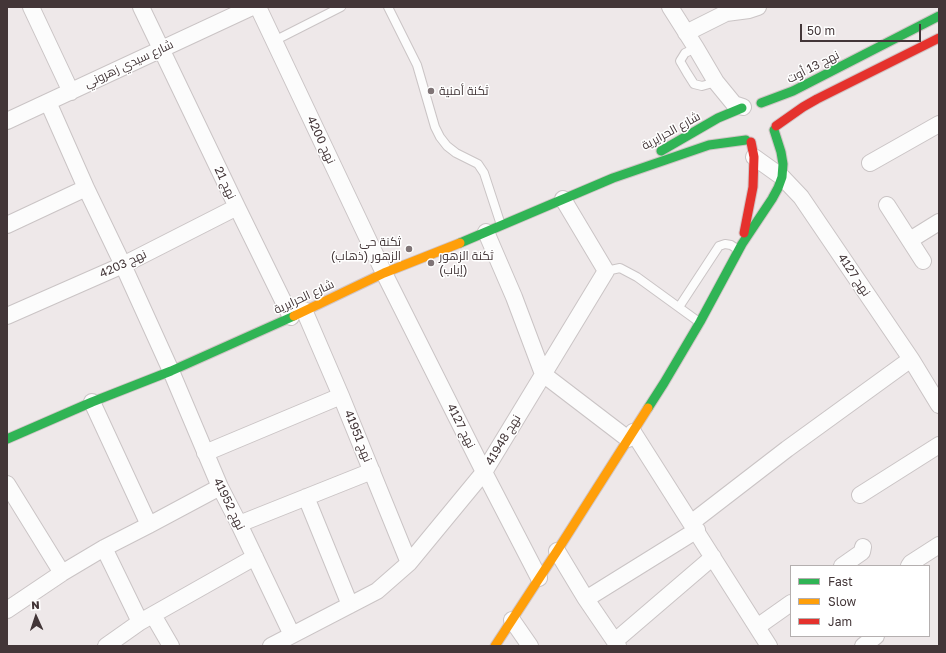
<!DOCTYPE html>
<html>
<head>
<meta charset="utf-8">
<style>
	body { margin:0 }
	#map { position:relative; width:946px; height:653px; overflow:hidden; background:#eee8e9; font-family:"Golos Text",sans-serif }
	canvas { display:block }
	.frame { position:absolute; inset:0; border:8px solid #433638; pointer-events:none }
	.legend { position:absolute; left:790px; top:565px; width:140px; height:72px; box-sizing:border-box; background:#fff; border:1px solid #b4afaf; margin:0; padding:5px 7px; list-style:none; font-size:12px; color:#433638 }
	.legend li { display:flex; align-items:center; gap:8px; height:20px }
	.legend b { width:20px; border:1px solid #b4afaf }
	.north { position:absolute; left:16px; top:597px; width:40px; height:40px; -webkit-text-stroke:3px #fff; paint-order:stroke; rotate:357deg; font-size:11px; font-weight:700; line-height:16px; text-align:center; color:#433638 }
	.north::after { content:''; display:block; margin:auto; width:14px; height:18px; background:#433638; clip-path:polygon(50% 0,100% 100%,50% 72%,0 100%) }
	.scale { position:absolute; left:800px; top:24px; width:121px; height:18px; box-sizing:border-box; border:2px solid #433638; border-top:0; padding-left:5px; font-size:12px; line-height:14px; white-space:nowrap; color:#433638; -webkit-text-stroke:3px #fff; paint-order:stroke }
</style>
</head>
<body>
<div id="map">
<canvas width="946" height="653"></canvas>
<div class="frame"></div>
<ul class="legend">
<li><b style="height:5px;background:#30b455"></b>Fast</li>
<li><b style="height:5px;background:#ff9f0a"></b>Slow</li>
<li><b style="height:5px;background:#e5322d"></b>Jam</li>
</ul>
<div class="north">N</div>
<div class="scale">50 m</div>
</div>
<script>
const ctx = document.querySelector('canvas').getContext('2d');
ctx.lineJoin = 'round';
function poly(rows) {
  const path = new Path2D();
  for (const r of rows) {
    path.moveTo(r[0], r[1]);
    for (let i = 2; i < r.length; i += 2) path.lineTo(r[i], r[i + 1]);
  }
  return path;
}
function stroke(path, color, width, dash) {
  ctx.strokeStyle = color;
  ctx.lineWidth = width;
  ctx.lineCap = dash ? 'butt' : 'round';
  ctx.setLineDash(dash || []);
  ctx.stroke(path);
}
function label(font, color, halo, rows, align = 'center') {
  ctx.font = font + ' "Golos Text",Cairo,sans-serif';
  ctx.lineWidth = 3;
  ctx.setLineDash([]);
  ctx.textBaseline = 'middle';
  ctx.strokeStyle = halo;
  ctx.fillStyle = color;
  for (const [text, x, y, turn = 0] of rows) {
    ctx.save();
    ctx.translate(x, y);
    ctx.rotate((+turn || 0) * Math.PI / 180);
    ctx.textAlign = isNaN(turn) ? turn : align;
    if (halo) ctx.strokeText(text, 0, 0);
    ctx.fillText(text, 0, 0);
    ctx.restore();
  }
}
const lane = poly([
	[388,7,417,65,435,127,440,137,447,146,456,153,478,164,484,173,501,225],
	[274,41,341,7],
	[696,48,685,53,680,61,687,73,694,84,702,86,716,82],
	[606,271,620,268,637,277,699,322],
	[679,307,719,246,725,244,731,245,737,249]
]);
const street = poly([
	[31,7,71,92],
	[141,7,237,207,291,317],
	[258,7,384,273,484,472,539,578],
	[670,7,696,48,716,82,734,104,743,107],
	[686,33,726,13,749,10,758,7],
	[48,102,86,188,123,265,171,371,220,487,239,524,292,635],
	[7,121,252,7],
	[754,157,782,177,801,197,911,359,939,405],
	[870,163,939,124],
	[887,205,923,261],
	[7,225,86,188],
	[486,232,514,297,543,374,628,439],
	[910,240,939,222],
	[304,310,341,396,409,563],
	[7,316,123,265,237,207],
	[92,402,149,525],
	[633,432,769,646],
	[205,453,341,396],
	[7,484,62,573],
	[860,495,939,445],
	[306,497,350,605],
	[691,523,787,449,911,359],
	[239,524,372,471],
	[104,548,140,622],
	[557,551,586,599,618,646],
	[842,566,862,552,863,547],
	[909,566,911,563,939,545],
	[586,599,697,530],
	[7,610,62,573,104,548,149,525,220,487],
	[153,615,171,646],
	[512,620,530,646],
	[757,627,791,603],
	[615,641,713,557],
	[106,646,140,622,255,557],
	[271,646,377,591,409,563,484,472,606,271,563,199],
	[863,646,876,636]
]);
const fast = poly([
	[761,103,793,91,939,16],
	[661,151,718,118,742,108],
	[460,243,613,178,709,145,746,140],
	[648,408,664,383,700,322,742,244,772,199,778,188,782,177,783,164,781,152,774,130],
	[7,439,92,402,171,371,294,316]
]);
const slow = poly([
	[294,316,384,273,460,243],
	[495,646,557,551,648,408]
]);
const jam = poly([
	[776,126,803,107,817,99,939,38],
	[744,233,753,187,754,157,751,142]
]);
stroke(lane, '#cac4c5', 10);
stroke(street, '#cac4c5', 18);
stroke(fast, '#d1c5c6', 11);
stroke(slow, '#d1c5c6', 11);
stroke(jam, '#d1c5c6', 11);
stroke(lane, '#fcfcfc', 8);
stroke(street, '#fcfcfc', 16);
stroke(fast, '#30b455', 9);
stroke(slow, '#ff9f0a', 9);
stroke(jam, '#e5322d', 9);
for (const [x, y, r, color] of [
	[431,91,4,"#7f7476"],
	[409,249,4,"#7f7476"],
	[431,263,4,"#7f7476"]
]) {
  const dot = new Path2D();
  dot.arc(x, y, r, 0, 2 * Math.PI);
  ctx.fillStyle = color;
  ctx.fill(dot);
  stroke(dot, '#fff', 1.5);
}
label('12px', '#433638', '#fff', [
	["شارع سيدي زهروني",129,64,-25],
	["نهج 13 أوت",813,67,-27],
	["شارع الحرايرية",671,131,-29],
	["نهج 4200",321,140,65],
	["نهج 21",225,183,65],
	["نهج 4203",123,264,-25],
	["نهج 4127",854,275,56],
	["شارع الحرايرية",304,297,-25],
	["نهج 4127",461,426,63],
	["نهج 41951",358,436,68],
	["نهج 41948",503,440,-59],
	["نهج 41952",229,504,64]
]);
label('12px', '#433638', '#fff', [
	["ثكنة أمنية",439,91],
	["ثكنة حي",401,242,"right"],
	["الزهور (ذهاب)",401,256,"right"],
	["ثكنة الزهور",439,256],
	["(إياب)",439,270]
], 'left');
</script>
</body>
</html>
